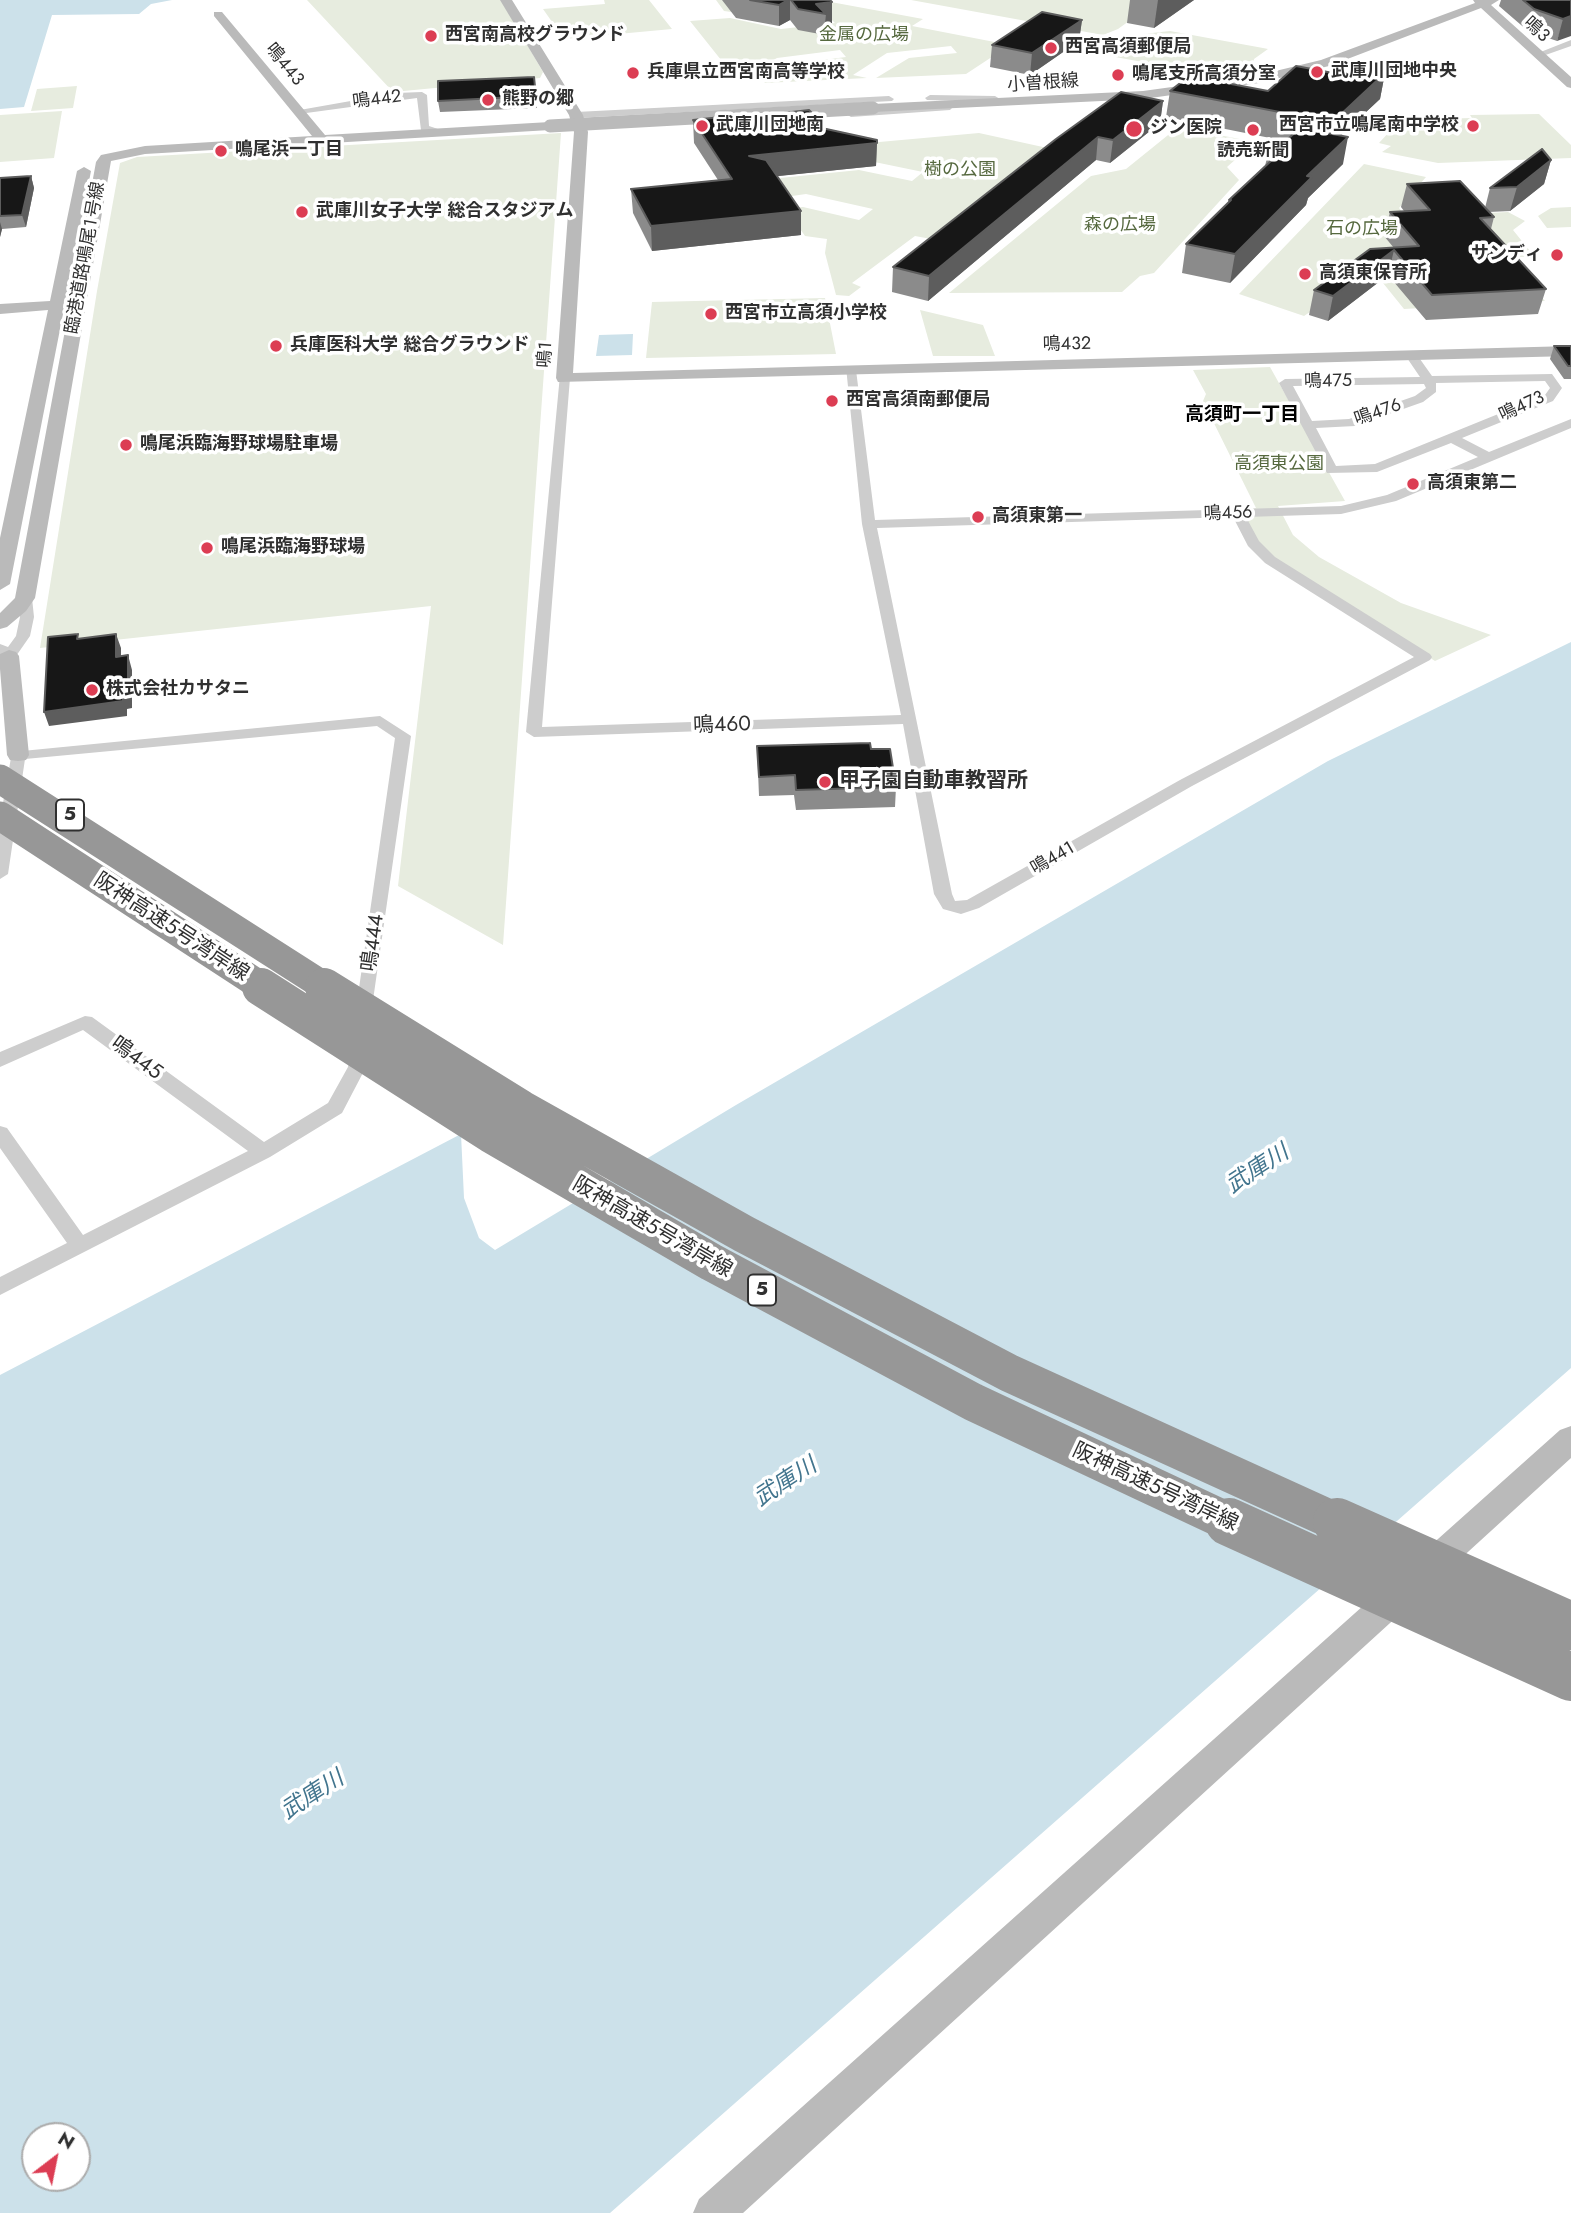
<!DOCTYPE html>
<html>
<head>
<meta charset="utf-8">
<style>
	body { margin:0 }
	#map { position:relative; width:1571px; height:2213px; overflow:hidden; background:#fff; font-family:Jost,sans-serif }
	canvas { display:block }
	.north { position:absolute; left:21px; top:2122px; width:70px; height:70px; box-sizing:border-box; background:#fff; border:2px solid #acacac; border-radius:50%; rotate:32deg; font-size:19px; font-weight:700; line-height:28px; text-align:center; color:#303030 }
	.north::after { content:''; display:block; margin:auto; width:24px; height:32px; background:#dc3d53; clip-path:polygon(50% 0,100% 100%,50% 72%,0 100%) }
</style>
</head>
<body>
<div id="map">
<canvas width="1571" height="2213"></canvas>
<div class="north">N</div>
</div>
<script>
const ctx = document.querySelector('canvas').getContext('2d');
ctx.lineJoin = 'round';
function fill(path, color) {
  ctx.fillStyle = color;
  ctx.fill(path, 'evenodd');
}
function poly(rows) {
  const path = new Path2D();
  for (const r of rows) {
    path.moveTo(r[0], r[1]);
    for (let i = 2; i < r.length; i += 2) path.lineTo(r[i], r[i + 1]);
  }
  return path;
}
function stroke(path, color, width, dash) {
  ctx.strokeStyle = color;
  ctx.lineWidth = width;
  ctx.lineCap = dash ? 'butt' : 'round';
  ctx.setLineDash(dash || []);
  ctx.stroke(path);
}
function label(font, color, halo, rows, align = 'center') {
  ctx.font = font + ' Jost,"Noto Sans JP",sans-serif';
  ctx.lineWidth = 7;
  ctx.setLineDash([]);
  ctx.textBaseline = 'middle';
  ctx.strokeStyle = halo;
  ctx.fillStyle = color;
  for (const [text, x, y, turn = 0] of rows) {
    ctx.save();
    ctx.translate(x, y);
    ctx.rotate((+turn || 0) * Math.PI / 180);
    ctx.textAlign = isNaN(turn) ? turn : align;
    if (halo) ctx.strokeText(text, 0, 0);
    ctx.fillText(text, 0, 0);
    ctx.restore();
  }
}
fill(poly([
	[307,0,501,0,543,72,540,78,393,92],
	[604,0,649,0,672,29,564,39,543,9,605,4],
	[716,0,820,0,923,19,912,26,1010,45,966,74,876,78,909,58,957,53,951,46,887,53,853,75,867,78,764,83,799,63,846,57,840,50,777,58,737,80,690,21,730,18,781,29,835,23,829,17,790,20,724,11],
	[911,0,1158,0,1118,29,1103,35],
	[1170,31,1263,48,1268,49,1254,59,1253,66,1213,72,1197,72,1099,54,1116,37],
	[77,86,73,108,31,111,37,89],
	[62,111,54,158,0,162,0,115],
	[1539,114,1571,145,1571,158,1438,163,1382,152,1391,146,1379,143,1390,131,1385,125,1396,120,1472,118,1470,115],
	[1178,127,1255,142,1227,167,1239,180,1154,273,1140,276,1122,292,949,293,1091,176,1126,169],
	[561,133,503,945,398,886,431,606,40,648,97,291,120,163,137,157],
	[979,133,1052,149,931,239,915,236,852,283,861,287,849,296,836,295,825,253,827,239,805,236,796,223,760,211,803,207,859,220,873,209,806,194,785,197,721,184,859,170,912,181,923,172,860,159,824,147],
	[1364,164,1426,177,1399,208,1407,217,1508,212,1525,221,1513,230,1534,256,1506,258,1545,301,1404,309,1383,283,1505,277,1368,273,1304,316,1239,294],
	[1571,207,1571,227,1547,228,1538,216,1551,208],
	[825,298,836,354,646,358,652,302],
	[920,310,983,325,995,356,933,356],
	[1270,367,1345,501,1278,506,1293,535,1319,557,1401,603,1491,635,1435,661,1272,557,1257,542,1242,510,1256,508,1203,401,1206,394,1193,370]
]), '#e7ecdf');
fill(poly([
	[0,0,172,0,151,4,139,14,52,15,24,107,0,109],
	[633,334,632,355,596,356,599,335],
	[1571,642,1571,1368,610,2213,0,2213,0,1375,461,1134,464,1198,479,1238,495,1250,736,1105,1328,761],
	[35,2136,77,2136,77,2178,35,2178]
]), '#cce1ea');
fill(poly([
	[1571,40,1571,46,1537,58,1533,55,1571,40],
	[422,92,427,95,429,126,444,131,444,135,421,130,417,98,299,114,294,111,396,93,422,92],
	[930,95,995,96,1000,99,995,102,927,100,925,98,930,95],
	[889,96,894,99,892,101,576,118,571,115,576,112,889,96],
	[947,105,952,108,950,110,851,117,846,114,851,111,947,105],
	[1411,351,1415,352,1432,376,1552,374,1562,388,1553,401,1462,438,1489,452,1571,419,1571,428,1396,501,1341,514,1246,517,1259,541,1275,557,1430,654,1432,657,1430,660,1192,786,979,908,961,914,943,909,934,894,903,724,534,737,526,732,560,375,570,378,542,727,901,715,862,524,846,367,856,370,875,520,1341,506,1387,495,1478,457,1451,443,1377,472,1327,473,1279,383,1285,379,1420,377,1405,355,1411,351],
	[1545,381,1550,388,1545,395,1375,464,1336,466,1316,428,1355,426,1423,402,1436,392,1436,383,1545,381],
	[1424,384,1426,388,1415,396,1349,419,1312,421,1293,386,1424,384],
	[1233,517,1248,546,1265,563,1414,657,1180,780,967,900,955,901,952,894,877,528,1233,517],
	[25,594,32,598,34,617,30,636,14,659,4,659,0,656,0,644,8,647,16,636,20,617,18,598,25,594],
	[380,716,411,736,370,1021,364,1022,358,1021,355,1016,395,738,377,726,25,759,8,874,0,879,0,820,12,752,380,716],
	[85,1016,92,1017,264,1142,328,1103,348,1067,353,1040,367,1040,369,1045,366,1067,342,1113,270,1157,0,1295,0,1277,67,1243,0,1148,0,1126,7,1128,83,1235,248,1151,83,1030,0,1067,0,1052,85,1016]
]), '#cdcdcd');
fill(poly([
	[500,0,512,0,583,115,588,132,573,373,1571,346,1571,356,558,382,556,378,574,132,569,115,500,0],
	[1473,0,1499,0,1491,5,1571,77,1571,88,1567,87,1481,8,1329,66,1259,83,1143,99,873,112,867,108,873,104,1143,91,1259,75,1321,60,1475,3,1473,0],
	[214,12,222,12,325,135,550,122,557,126,550,130,145,154,111,161,35,598,26,611,7,627,0,629,0,613,15,598,69,309,64,309,10,584,0,590,0,538,48,310,0,314,0,304,50,301,77,171,84,167,91,171,66,300,71,299,96,162,101,155,145,146,312,136,214,16,214,12],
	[9,650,16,652,19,656,29,755,26,760,18,761,10,760,7,755,0,669,0,654,9,650],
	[1571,1426,1571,1458,743,2213,693,2213,699,2199,1560,1430,1571,1426]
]), '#bababa');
stroke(poly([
	[550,126,873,108]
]), '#bababa', 13);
stroke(poly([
	[0,779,327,988],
	[0,816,264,988]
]), '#979797', 29);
stroke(poly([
	[261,987,491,1134,711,1262,973,1402,1233,1524],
	[324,987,521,1109,744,1234,1009,1373,1341,1524]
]), '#979797', 38);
stroke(poly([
	[1229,1522,1571,1677],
	[1337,1522,1571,1626]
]), '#979797', 48);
fill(poly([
	[722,0,830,0,832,2,832,23,825,24,825,35,798,30,790,20,779,26,736,18],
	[1130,0,1194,0,1154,28,1127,23],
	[1501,0,1571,0,1557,41,1528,31,1499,6],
	[1082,20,1079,41,1030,75,990,67,992,45],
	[1333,73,1385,73,1380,99,1341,135,1343,164,1308,198,1306,205,1230,283,1182,273,1186,244,1228,203,1229,200,1265,166,1267,158,1285,141,1166,117,1170,91,1268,91],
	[534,77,537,108,440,112,438,101],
	[1163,101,1160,123,1110,163,1096,160,928,301,892,292,893,267,1056,139],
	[693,120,824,128,877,140,876,166,777,176,801,211,801,235,652,251,633,213,631,189,718,180,694,143],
	[1551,160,1544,184,1510,211,1489,212,1494,217,1491,229,1546,289,1538,314,1426,320,1388,275,1328,321,1309,315,1314,290,1394,248,1384,236,1390,212,1404,211,1401,207,1407,184,1485,208,1490,188],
	[31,176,34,188,26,227,2,229,0,237,0,178],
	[1554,346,1571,346,1571,379,1564,379,1550,359],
	[757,746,871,749,896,787,895,807,796,810,794,795,759,796]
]), '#8b8b8b');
fill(poly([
	[788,0,790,0,790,20,779,26,779,5],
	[1158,0,1194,0,1154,28],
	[832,2,832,23,825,24,826,14,816,4],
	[1571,5,1571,36,1557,41,1563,19],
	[1082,20,1079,41,1030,75,1032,53],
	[1385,73,1380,99,1316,159,1322,132],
	[1163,101,1160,123,1110,163,1113,140],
	[824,126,823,148,877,143,876,166,750,179,749,156,817,127],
	[1098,137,1096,160,928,301,929,276],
	[1348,137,1343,164,1308,198,1306,205,1230,283,1235,254,1307,176],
	[1551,160,1544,184,1510,211,1517,187],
	[31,176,34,188,26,227,22,215],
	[801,211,801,235,652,251,651,226],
	[0,222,2,229,0,237],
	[1394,250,1388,275,1328,321,1333,296],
	[116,634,121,648,121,671,116,657],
	[128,655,132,670,132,708,127,709,127,716,49,726,44,712]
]), '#5d5d5d');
const building = poly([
	[750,0,788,0,779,5,750,0],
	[791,0,830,0,832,2,816,4,826,14,798,9,791,0],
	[1523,0,1571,0,1571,16,1563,19,1534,9,1523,0],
	[1042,12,1082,20,1032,53,992,45,1042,12],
	[1342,65,1385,73,1322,132,1348,137,1307,176,1312,177,1235,254,1186,244,1231,200,1229,200,1273,159,1267,158,1311,118,1170,91,1189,76,1268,91,1296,66,1333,73,1342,65],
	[534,77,536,96,438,101,438,81,534,77],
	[1121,92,1163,101,1113,140,1098,137,929,276,893,267,1056,139,1121,92],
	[809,110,824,126,817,127,877,140,877,143,749,156,766,160,801,211,651,226,631,189,732,179,693,120,730,116,732,119,809,110],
	[1542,149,1551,160,1517,187,1490,188,1542,149],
	[31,176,22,215,0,216,0,178,31,176],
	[1460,181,1494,217,1480,218,1546,289,1432,295,1394,250,1333,296,1314,290,1370,249,1419,246,1390,212,1430,210,1407,184,1460,181],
	[1554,346,1571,346,1571,366,1568,366,1554,346],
	[78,634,77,639,116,634,116,657,128,655,128,694,123,694,123,701,44,712,48,637,78,634],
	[870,743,871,749,890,749,896,787,796,790,795,775,759,777,757,746,870,743]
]);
fill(building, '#171717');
stroke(building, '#5d5d5d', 2);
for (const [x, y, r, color] of [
	[431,36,7,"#dc3d53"],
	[1051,48,7,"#dc3d53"],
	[1317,72,7,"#dc3d53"],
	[633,73,7,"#dc3d53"],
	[1118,75,7,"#dc3d53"],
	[488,100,7,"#dc3d53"],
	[702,126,7,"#dc3d53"],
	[1473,126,7,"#dc3d53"],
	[1134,129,9,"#dc3d53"],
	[1253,130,7,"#dc3d53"],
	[221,151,7,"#dc3d53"],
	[302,212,7,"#dc3d53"],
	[1557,255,7,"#dc3d53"],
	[1305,274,7,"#dc3d53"],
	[711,314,7,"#dc3d53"],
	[276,346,7,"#dc3d53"],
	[832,401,7,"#dc3d53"],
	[126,445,7,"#dc3d53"],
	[1413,484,7,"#dc3d53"],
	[978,517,7,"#dc3d53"],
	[207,548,7,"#dc3d53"],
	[92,690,7,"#dc3d53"],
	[825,782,7,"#dc3d53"]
]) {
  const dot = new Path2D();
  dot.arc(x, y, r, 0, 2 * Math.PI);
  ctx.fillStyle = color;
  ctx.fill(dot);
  stroke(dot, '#fff', 2.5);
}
label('18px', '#303030', '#fff', [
	["鳴3",1536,30,43],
	["鳴443",284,65,50],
	["小曽根線",1043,84,-4],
	["鳴442",377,100,-7],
	["臨港道路鳴尾１号線",86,258,-80],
	["鳴432",1067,345,-1],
	["鳴1",546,355,-86],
	["鳴475",1328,382,-1],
	["鳴473",1522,407,-25],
	["鳴476",1378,413,-19],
	["鳴456",1228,514,-2],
	["鳴441",1053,859,-30]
]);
label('bold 18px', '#303030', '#fff', [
	["西宮南高校グラウンド",445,36],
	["西宮高須郵便局",1065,48],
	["武庫川団地中央",1331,72],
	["兵庫県立西宮南高等学校",647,73],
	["鳴尾支所高須分室",1132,75],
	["熊野の郷",502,100],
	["武庫川団地南",716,126],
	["西宮市立鳴尾南中学校",1459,126,"right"],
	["ジン医院",1150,129],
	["鳴尾浜一丁目",235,151],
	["読売新聞",1253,152,"center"],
	["武庫川女子大学 総合スタジアム",316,212],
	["サンディ",1543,255,"right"],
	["高須東保育所",1319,274],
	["西宮市立高須小学校",725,314],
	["兵庫医科大学 総合グラウンド",290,346],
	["西宮高須南郵便局",846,401],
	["鳴尾浜臨海野球場駐車場",140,445],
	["高須東第二",1427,484],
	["高須東第一",992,517],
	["鳴尾浜臨海野球場",221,548],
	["株式会社カサタニ",106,690]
], 'left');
label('18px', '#56693f', '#fff', [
	["金属の広場",864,36],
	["樹の公園",960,171],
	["森の広場",1120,226],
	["石の広場",1362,230],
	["高須東公園",1279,465]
]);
label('bold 19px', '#000', '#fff', [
	["高須町一丁目",1242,415]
]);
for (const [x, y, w] of [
	[70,815,28],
	[762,1290,28]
]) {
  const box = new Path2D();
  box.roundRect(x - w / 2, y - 15.5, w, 31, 5);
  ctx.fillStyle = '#fff';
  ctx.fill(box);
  stroke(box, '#303030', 2);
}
label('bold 19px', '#303030', null, [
	["5",70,815],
	["5",762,1290]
]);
label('21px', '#303030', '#fff', [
	["鳴460",722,726,-2],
	["阪神高速5号湾岸線",171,928,33],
	["鳴444",374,943,-82],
	["鳴445",136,1059,36],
	["阪神高速5号湾岸線",652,1228,30],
	["阪神高速5号湾岸線",1155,1488,25]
]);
label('bold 21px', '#303030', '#fff', [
	["甲子園自動車教習所",839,782]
], 'left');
label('italic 23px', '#42758e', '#fff', [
	["武庫川",1258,1170,-33],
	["武庫川",786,1483,-33],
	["武庫川",313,1796,-33]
]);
</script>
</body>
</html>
